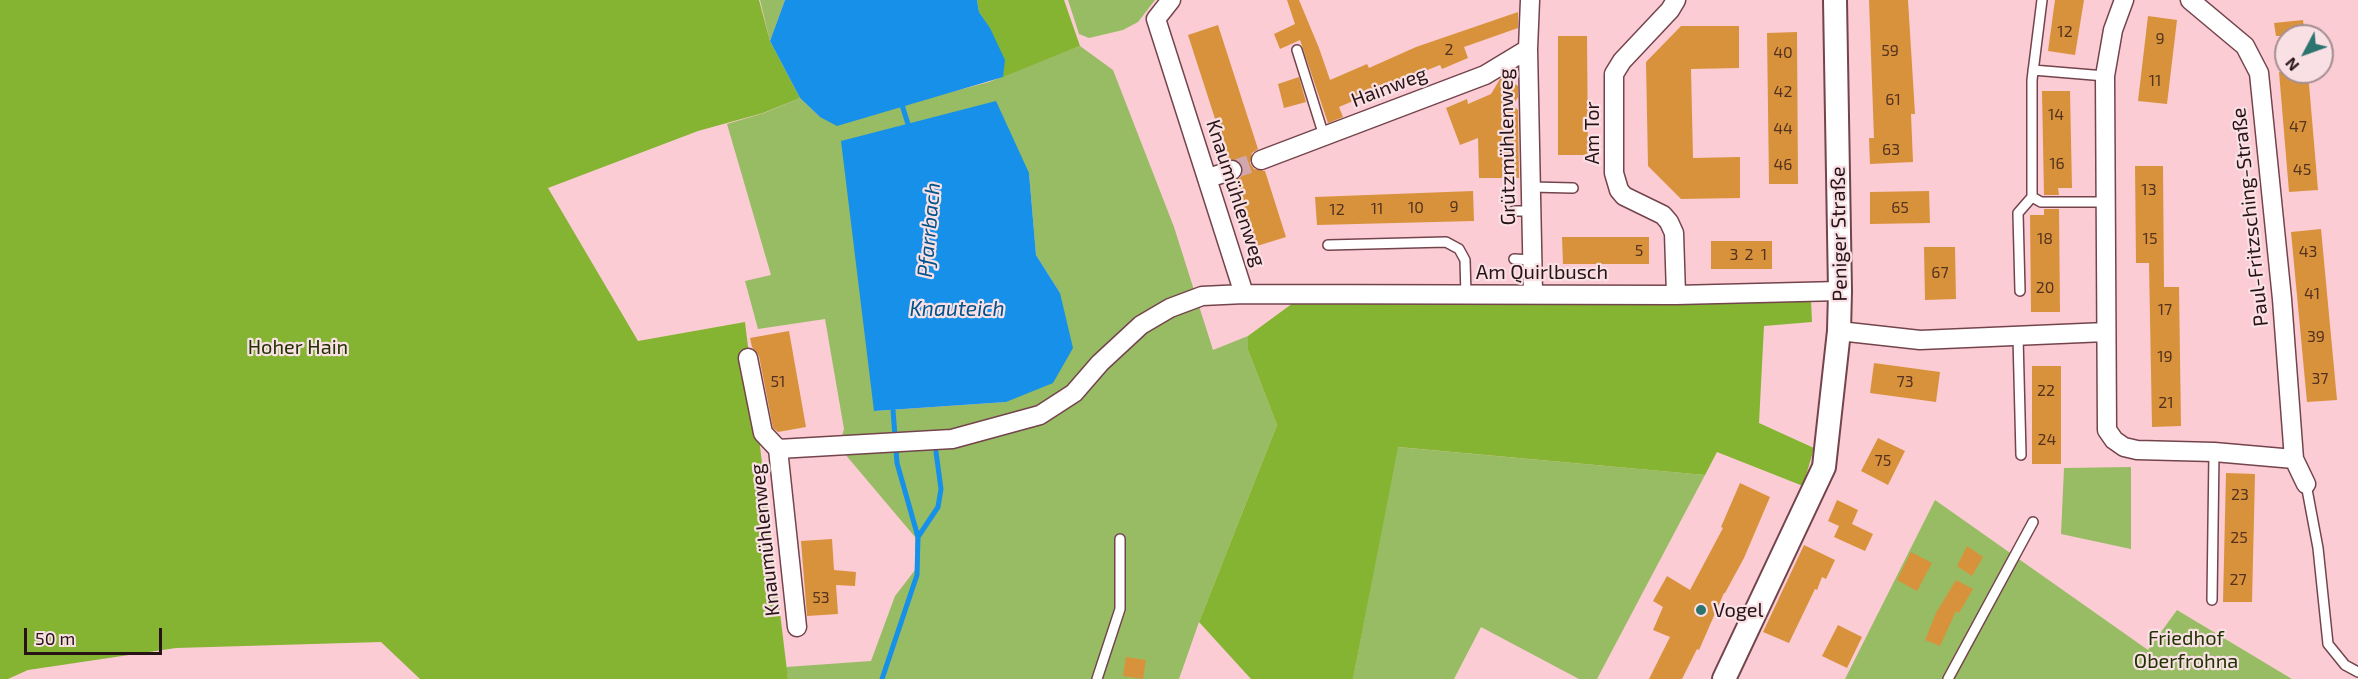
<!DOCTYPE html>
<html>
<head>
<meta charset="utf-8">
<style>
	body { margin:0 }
	#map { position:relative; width:2358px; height:679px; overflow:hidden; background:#fbccd3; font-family:"Exo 2",sans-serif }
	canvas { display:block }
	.north { position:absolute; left:2274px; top:24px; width:60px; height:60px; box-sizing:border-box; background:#f9e0e4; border:2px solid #a58e92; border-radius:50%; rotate:229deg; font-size:16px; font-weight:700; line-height:24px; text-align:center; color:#271216 }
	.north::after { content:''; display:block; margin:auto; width:21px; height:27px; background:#2c746f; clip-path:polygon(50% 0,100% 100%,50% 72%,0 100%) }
	.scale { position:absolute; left:24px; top:628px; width:138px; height:27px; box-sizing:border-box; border:3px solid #271216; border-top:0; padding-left:8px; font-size:18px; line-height:21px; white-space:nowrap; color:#271216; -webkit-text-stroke:4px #f9e0e4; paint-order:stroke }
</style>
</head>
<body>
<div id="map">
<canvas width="2358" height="679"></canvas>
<div class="north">N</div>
<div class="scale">50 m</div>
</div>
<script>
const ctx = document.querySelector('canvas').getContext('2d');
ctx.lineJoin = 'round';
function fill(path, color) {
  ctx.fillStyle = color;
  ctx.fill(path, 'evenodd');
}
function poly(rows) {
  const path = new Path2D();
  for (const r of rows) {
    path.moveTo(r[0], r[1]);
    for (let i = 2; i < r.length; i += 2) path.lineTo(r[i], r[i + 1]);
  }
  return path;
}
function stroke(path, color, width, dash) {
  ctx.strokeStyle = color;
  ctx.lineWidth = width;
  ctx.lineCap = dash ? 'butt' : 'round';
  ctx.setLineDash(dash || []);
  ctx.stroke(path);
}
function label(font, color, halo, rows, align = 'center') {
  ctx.font = font + ' "Exo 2",sans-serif';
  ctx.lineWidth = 4.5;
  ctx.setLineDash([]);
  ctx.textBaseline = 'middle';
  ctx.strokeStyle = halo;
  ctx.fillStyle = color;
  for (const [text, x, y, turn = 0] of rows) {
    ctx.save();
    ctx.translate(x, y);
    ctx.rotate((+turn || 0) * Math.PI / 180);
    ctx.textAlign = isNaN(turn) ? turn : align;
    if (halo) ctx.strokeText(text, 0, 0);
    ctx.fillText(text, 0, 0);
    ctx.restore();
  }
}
fill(poly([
	[760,0,785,0,770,41],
	[1068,0,1155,0,1138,22,1123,30,1089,38,1079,34],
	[1080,46,1113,70,1174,227,1213,350,1248,336,1248,350,1277,425,1199,622,1179,679,788,679,786,667,871,661,895,596,915,570,915,537,839,447,844,429,825,319,758,329,745,281,771,275,727,124,764,113,800,98,820,117,902,105,989,82],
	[1029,173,1036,255,1060,293,1006,402,874,411],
	[1397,447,1705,475,1597,679,1579,679,1481,627,1454,679,1353,679],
	[2131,467,2131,549,2061,534,2064,468],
	[1935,500,2148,650,2177,610,2292,679,1845,679]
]), '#97bc64');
fill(poly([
	[0,0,759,0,770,41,800,98,763,113,698,131,548,188,638,341,745,322,788,679,420,679,381,642,176,648,28,670,8,679,0,679],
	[977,0,1064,0,1080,46,1003,77,990,29,979,12],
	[1811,300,1812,322,1764,326,1759,423,1814,448,1803,486,1717,452,1705,475,1398,447,1353,679,1251,679,1199,622,1277,425,1248,350,1248,336,1293,303,1466,304]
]), '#84b431');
fill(poly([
	[785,0,977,0,979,12,990,28,1005,60,1003,77,837,126,820,117,800,98,770,41],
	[996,101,1029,173,1036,255,1060,293,1073,348,1053,383,1006,402,874,411,841,141]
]), '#1690e8');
stroke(poly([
	[902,105,908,124],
	[893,410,897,463,918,537],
	[882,679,917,575,918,537,938,507,941,489,936,452]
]), '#1690e8', 5);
fill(poly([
	[1287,0,1299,0,1319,48,1330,80,1367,64,1369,68,1416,47,1518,12,1518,28,1464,47,1468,58,1442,69,1440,65,1402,80,1339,107,1343,117,1328,123,1300,40,1280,49,1274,34,1295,24],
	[1869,0,1908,0,1915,114,1911,114,1913,162,1870,164,1869,138,1874,138],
	[2055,0,2084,0,2075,55,2048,51],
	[2148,16,2177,20,2167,104,2138,101],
	[2303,20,2305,36,2276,36,2274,23],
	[1218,25,1258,149,1252,153,1250,163,1254,169,1265,171,1286,237,1257,246,1235,181,1241,177,1243,167,1239,161,1228,159,1188,35],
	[1681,26,1739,26,1739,68,1691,69,1693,158,1740,157,1740,198,1681,199,1648,166,1646,62],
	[1797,32,1798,184,1769,184,1767,33],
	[1558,36,1587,36,1588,155,1558,155],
	[2279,72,2308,72,2318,190,2289,192],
	[1299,77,1306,102,1284,108,1278,84],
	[1504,77,1518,86,1518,97,1513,105,1518,110,1519,178,1479,178,1478,138,1460,145,1446,108,1467,99,1468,104,1491,94,1500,79],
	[2042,91,2070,91,2072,188,2058,188,2059,195,2044,195],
	[2135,166,2163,166,2164,287,2179,287,2181,426,2152,427,2149,263,2136,263],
	[1473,191,1474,221,1317,225,1315,197],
	[1929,191,1930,223,1870,224,1870,192],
	[2044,209,2059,209,2060,312,2031,312,2030,215,2044,215],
	[2321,229,2337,400,2307,402,2291,232],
	[1562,237,1649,237,1649,264,1563,264],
	[1711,241,1772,241,1772,269,1711,269],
	[1924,247,1955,247,1956,299,1925,300],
	[789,331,806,427,778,432,773,428,759,356,752,347,750,338],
	[1874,363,1940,372,1936,402,1870,393],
	[2032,366,2061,366,2061,464,2032,464],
	[1878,438,1905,451,1888,485,1861,471],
	[2226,473,2255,474,2252,602,2223,602],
	[1740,483,1770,497,1744,558,1725,593,1724,593,1699,650,1697,649,1682,679,1649,679,1670,637,1653,630,1663,607,1653,601,1667,576,1690,590,1723,528,1721,527],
	[1837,500,1858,510,1852,524,1873,534,1865,551,1834,537,1839,526,1828,521],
	[832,539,834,570,856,572,855,586,836,585,838,614,807,616,801,541],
	[1804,545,1835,560,1826,579,1822,577,1817,590,1815,589,1789,643,1763,632],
	[1967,546,1983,557,1972,576,1957,566],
	[1911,552,1932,563,1917,591,1897,580],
	[1956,580,1973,589,1959,613,1956,611,1940,646,1925,640,1936,613],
	[1838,625,1862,637,1847,668,1822,656],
	[1126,657,1146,660,1143,679,1123,676]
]), '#d9923c');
stroke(poly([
	[1232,170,1261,160]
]), '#d1a7ad', 18, [18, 9]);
const service = poly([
	[1297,50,1324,136],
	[2033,70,2105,76],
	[1531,187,1573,188],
	[2032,197,2041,202,2106,202],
	[1514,211,1531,211],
	[1328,245,1446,242,1459,249,1465,260,1466,295],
	[1514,259,1532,260],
	[2020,291,2018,213,2032,197,2032,80,2042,0],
	[2018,337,2021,455],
	[2306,484,2318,548,2328,644,2345,665,2358,672],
	[2212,600,2214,452],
	[1097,679,1120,609,1120,539],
	[1948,679,2033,522]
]);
const minor = poly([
	[1171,0,1156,19,1244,294],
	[1530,0,1528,49,1533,293],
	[1676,0,1670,10,1622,61,1614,74,1614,173,1619,190,1624,196,1663,215,1669,222,1674,233,1676,295],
	[2124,0,2113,30,2105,76,2107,430,2114,440,2124,447,2137,450,2214,452,2294,459],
	[2190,0,2245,46,2259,73,2282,299,2294,459,2306,484],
	[1261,160,1485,75,1528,49],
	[1209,178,1232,170],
	[1839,331,1920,340,2106,332],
	[748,358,763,433,778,449,797,627],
	[778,449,952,439,1040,415,1074,393,1100,363,1141,325,1170,308,1202,296,1244,294,1676,295,1840,291]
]);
const tertiary = poly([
	[1724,679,1824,467,1839,331,1840,291,1835,0]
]);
stroke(service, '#74444d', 12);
stroke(minor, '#74444d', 21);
stroke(tertiary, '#74444d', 26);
stroke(service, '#fff', 9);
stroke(minor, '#fff', 18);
stroke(tertiary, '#fff', 22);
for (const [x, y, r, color] of [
	[1701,610,6,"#2c746f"]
]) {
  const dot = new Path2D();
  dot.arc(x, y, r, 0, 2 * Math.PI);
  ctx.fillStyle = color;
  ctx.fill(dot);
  stroke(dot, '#f9e0e4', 2);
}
label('16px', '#543220', null, [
	["12",2065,32],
	["9",2160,39],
	["2",1449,50],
	["59",1890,51],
	["40",1783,53],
	["11",2155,81],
	["42",1783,92],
	["61",1893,100],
	["14",2056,115],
	["47",2298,127],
	["44",1783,129],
	["63",1891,150],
	["16",2057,164],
	["46",1783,165],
	["45",2302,170],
	["13",2149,190],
	["9",1454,207],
	["10",1416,208],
	["65",1900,208],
	["11",1377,209],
	["12",1337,210],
	["18",2045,239],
	["15",2150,239],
	["5",1639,251],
	["43",2308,252],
	["3",1734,255],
	["2",1749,255],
	["1",1764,255],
	["67",1940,273],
	["20",2045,288],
	["41",2312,294],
	["17",2165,310],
	["39",2316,337],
	["19",2165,357],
	["37",2320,379],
	["51",778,382],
	["73",1905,382],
	["22",2046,391],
	["21",2166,403],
	["24",2047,440],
	["75",1883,461],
	["23",2240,495],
	["25",2239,538],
	["27",2238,580],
	["53",821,598]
]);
label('20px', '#271216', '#f9e0e4', [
	["Hainweg",1389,87,-21],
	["Am Tor",1592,133,-90],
	["Grützmühlenweg",1507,147,-91],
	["Knaumühlenweg",1236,193,72],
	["Paul-Fritzsching-Straße",2250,217,-96],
	["Peniger Straße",1839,234,-91],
	["Am Quirlbusch",1542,272],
	["Knaumühlenweg",765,540,-96]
]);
label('20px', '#213300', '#f9e0e4', [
	["Hoher Hain",298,347],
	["Friedhof",2186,638],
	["Oberfrohna",2186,661]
]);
label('20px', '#271216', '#f9e0e4', [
	["Vogel",1713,610]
], 'left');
label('italic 21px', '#00528b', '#f9e0e4', [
	["Pfarrbach",929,230,-85],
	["Knauteich",957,309]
]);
</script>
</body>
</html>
